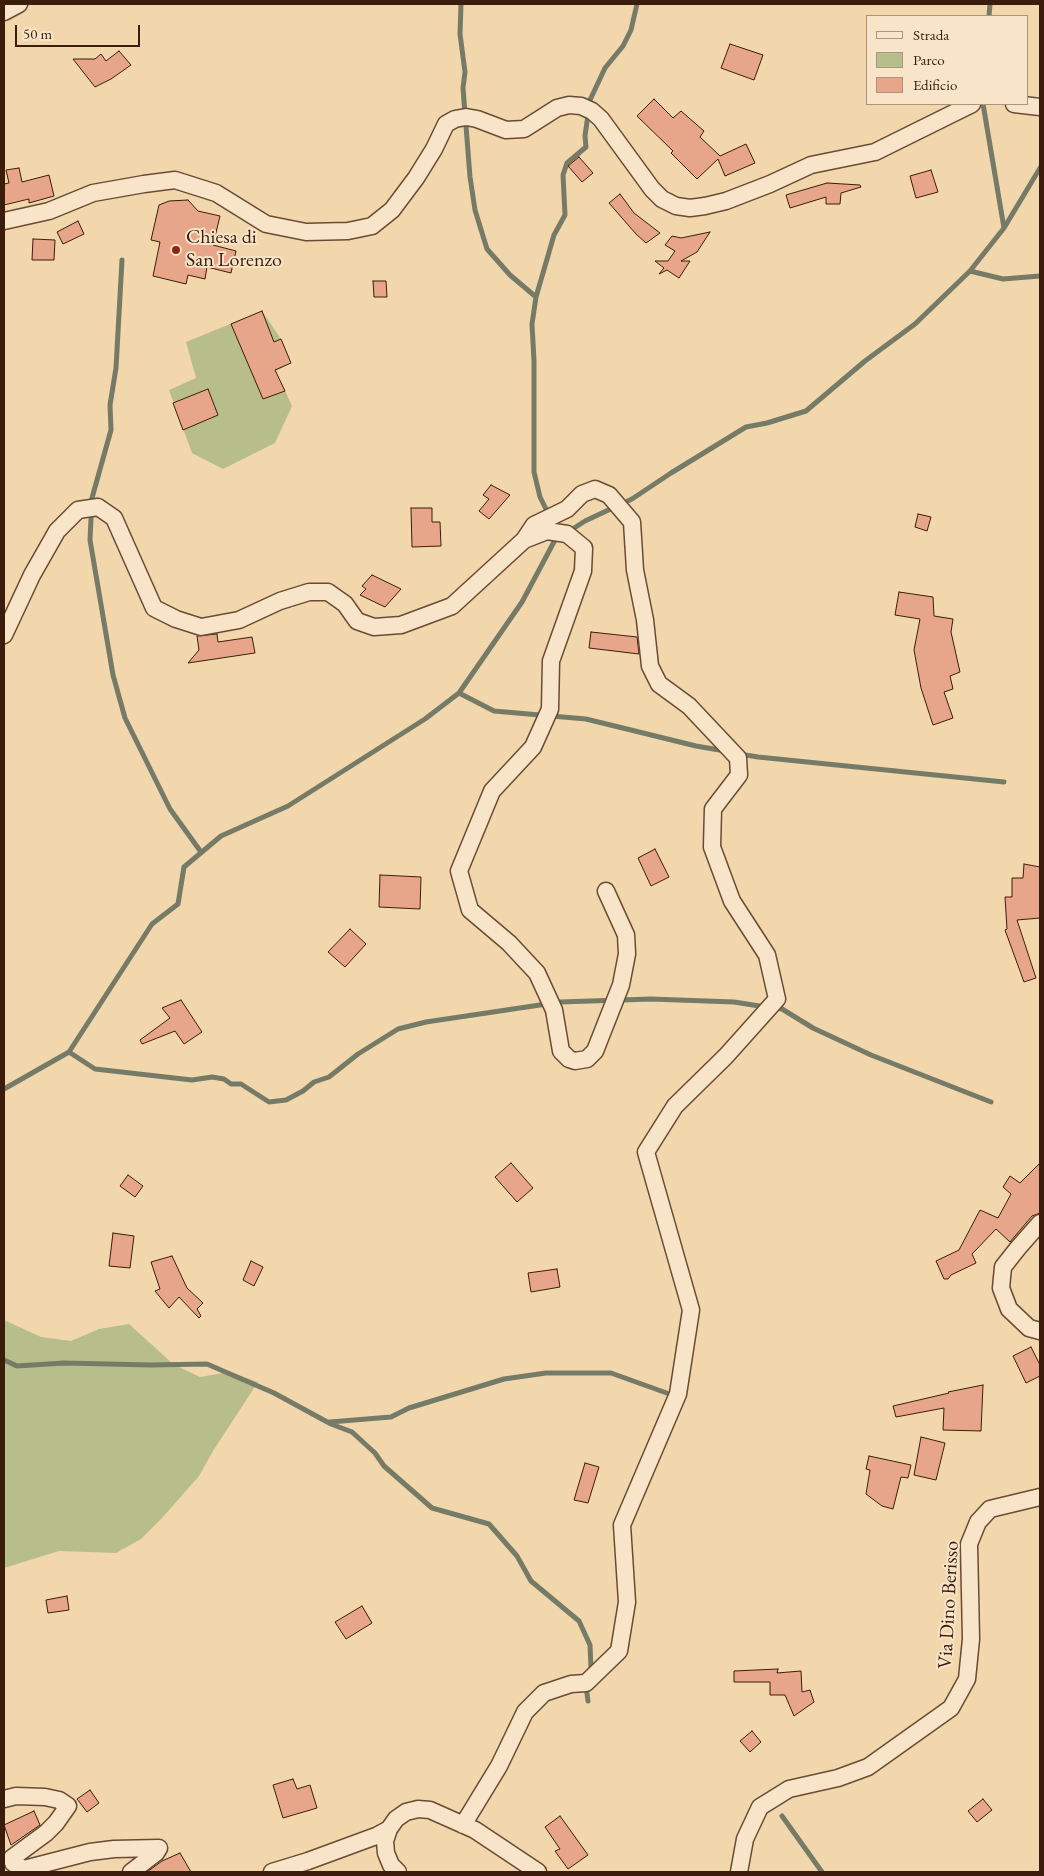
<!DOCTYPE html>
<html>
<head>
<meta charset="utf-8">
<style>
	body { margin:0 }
	#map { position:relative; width:1044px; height:1876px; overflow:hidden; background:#f2d6ac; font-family:"EB Garamond",serif }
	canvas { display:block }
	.frame { position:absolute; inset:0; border:5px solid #3c1d0b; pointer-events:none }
	.legend { position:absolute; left:866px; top:15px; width:162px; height:90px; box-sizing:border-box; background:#f7e4c9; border:1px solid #ac947d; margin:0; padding:6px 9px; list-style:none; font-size:15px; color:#3c1d0b }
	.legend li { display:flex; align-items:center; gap:10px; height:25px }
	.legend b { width:25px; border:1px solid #ac947d }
	.scale { position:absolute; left:15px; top:25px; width:125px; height:22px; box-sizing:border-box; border:2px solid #3c1d0b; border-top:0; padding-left:6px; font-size:15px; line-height:18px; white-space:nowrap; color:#3c1d0b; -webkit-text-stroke:4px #f7e4c9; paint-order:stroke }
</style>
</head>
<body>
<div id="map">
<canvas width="1044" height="1876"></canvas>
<div class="frame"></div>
<ul class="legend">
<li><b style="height:6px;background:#f7e4c9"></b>Strada</li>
<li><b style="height:14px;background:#b8be8b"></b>Parco</li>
<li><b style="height:14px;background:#e7a589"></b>Edificio</li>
</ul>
<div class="scale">50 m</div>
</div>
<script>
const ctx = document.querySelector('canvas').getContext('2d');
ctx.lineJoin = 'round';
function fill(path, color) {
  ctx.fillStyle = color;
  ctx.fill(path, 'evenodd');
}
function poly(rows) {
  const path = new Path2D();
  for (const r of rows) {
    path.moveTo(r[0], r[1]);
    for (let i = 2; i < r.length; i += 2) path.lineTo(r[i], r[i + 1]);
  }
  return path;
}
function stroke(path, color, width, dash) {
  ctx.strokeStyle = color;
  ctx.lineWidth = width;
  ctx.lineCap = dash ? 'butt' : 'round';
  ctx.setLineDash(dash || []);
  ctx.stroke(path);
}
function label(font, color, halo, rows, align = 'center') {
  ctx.font = font + ' "EB Garamond",serif';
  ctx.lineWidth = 4;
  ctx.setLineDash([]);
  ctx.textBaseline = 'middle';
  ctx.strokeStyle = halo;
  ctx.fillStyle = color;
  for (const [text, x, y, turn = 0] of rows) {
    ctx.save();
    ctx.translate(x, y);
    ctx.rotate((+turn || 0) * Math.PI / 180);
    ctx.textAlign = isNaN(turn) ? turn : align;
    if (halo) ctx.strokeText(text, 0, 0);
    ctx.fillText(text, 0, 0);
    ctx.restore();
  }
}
fill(poly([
	[262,311,281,339,291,363,276,371,292,406,275,443,223,469,192,453,169,390,196,378,186,342],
	[4,1320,41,1337,71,1341,99,1329,129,1324,173,1364,200,1377,229,1372,258,1382,213,1451,199,1476,162,1518,141,1539,116,1553,59,1551,4,1568]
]), '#b8be8b');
stroke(poly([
	[461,4,460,34,465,72,463,88,470,177,475,210,487,249,510,275,536,297],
	[989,16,990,4],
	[983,104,1004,228],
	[122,260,116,368,110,405,111,430,92,498,90,540,113,675,125,718,170,809,201,852],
	[970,271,1003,279,1040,276],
	[549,515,540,497,534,472,534,361,532,324,536,297,554,235,565,215,563,175,567,163,586,147,585,136,590,100,605,68,623,46,631,30,637,4],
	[568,532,585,521,632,499,671,473,746,427,767,423,806,411,865,361,915,324,970,271,1004,228,1040,168],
	[459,693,494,711,586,719,696,746,725,751],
	[739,754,758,757,1004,782],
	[775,1008,782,1009,813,1028,871,1055,991,1102],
	[69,1052,95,1069,192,1080,212,1077,224,1079,231,1084,241,1084,269,1102,286,1100,303,1091,314,1082,329,1077,358,1054,398,1029,426,1022,560,1002,651,999,734,1002,766,1007],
	[4,1089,69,1052,152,924,178,904,184,867,221,836,288,806,425,719,459,693,522,602,555,540,559,538],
	[4,1360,17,1366,64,1363,151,1365,207,1364,274,1393,331,1424,352,1432,375,1453,384,1466,432,1508,489,1524,517,1556,531,1581,579,1621,590,1645,591,1668,590,1673],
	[330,1422,391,1417,409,1408,504,1379,546,1373,611,1373,675,1396],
	[586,1686,588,1701],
	[782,1816,822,1872]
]), '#767b68', 5);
const building = poly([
	[730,44,763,55,754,80,721,68,730,44],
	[119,51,131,65,111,79,95,87,73,59,95,59,101,54,106,61,119,51],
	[654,99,673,118,681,111,704,131,700,137,720,156,746,144,755,163,725,176,718,159,697,179,671,153,673,151,637,116,654,99],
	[579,157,593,173,582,182,568,166,579,157],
	[19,168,22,182,49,175,54,196,29,203,29,199,4,205,4,184,9,183,6,170,19,168],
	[931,170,938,192,916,198,910,176,931,170],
	[827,183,860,185,861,187,841,193,840,204,826,204,826,197,790,208,786,195,827,183],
	[620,194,634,213,660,233,646,243,636,234,609,203,620,194],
	[188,200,198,211,220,216,213,245,236,251,231,273,207,267,205,279,188,275,186,284,153,276,160,242,151,240,159,205,169,201,188,200],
	[78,221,84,234,63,244,57,232,78,221],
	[710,232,697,252,681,261,690,261,679,278,667,270,659,274,664,268,655,261,668,261,675,251,665,245,672,236,681,238,710,232],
	[33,239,55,240,54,260,32,260,33,239],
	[373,281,386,281,387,297,374,297,373,281],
	[262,311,274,342,281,339,291,363,275,370,285,391,263,399,231,324,262,311],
	[208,389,218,415,183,430,173,403,208,389],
	[491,485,510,495,489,519,479,511,489,499,483,495,491,485],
	[411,508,432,508,432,522,440,522,441,546,412,547,411,508],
	[918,514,931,517,927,531,915,527,918,514],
	[372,575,401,589,385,607,360,595,366,589,362,586,372,575],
	[899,592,933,597,934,616,953,619,951,632,960,672,950,676,953,689,944,692,953,718,933,725,921,688,914,650,920,619,895,615,899,592],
	[591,632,637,637,639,654,589,648,591,632],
	[217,634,218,642,252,637,255,653,188,663,199,650,197,636,217,634],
	[655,849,669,877,651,886,638,858,655,849],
	[1024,864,1040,867,1040,918,1017,920,1036,978,1024,982,1005,930,1007,929,1005,897,1012,897,1012,878,1023,878,1024,864],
	[380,875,421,877,420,909,379,907,380,875],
	[350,929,366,944,345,967,328,952,350,929],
	[181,1000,202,1032,184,1044,175,1031,142,1044,140,1040,170,1018,162,1008,181,1000],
	[511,1163,533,1188,517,1202,495,1177,511,1163],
	[1040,1163,1040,1213,1032,1216,1010,1242,996,1229,972,1254,976,1263,951,1275,948,1279,944,1279,936,1261,959,1250,980,1210,998,1218,1011,1194,1003,1187,1010,1176,1020,1183,1040,1163],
	[128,1175,143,1186,135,1197,120,1186,128,1175],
	[113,1233,134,1236,130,1268,109,1266,113,1233],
	[172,1256,187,1288,203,1303,197,1309,201,1316,199,1318,179,1297,169,1308,155,1291,160,1289,151,1262,172,1256],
	[251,1261,263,1267,254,1286,243,1280,251,1261],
	[557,1269,560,1287,531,1292,528,1273,557,1269],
	[1031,1347,1040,1365,1040,1376,1026,1383,1013,1356,1031,1347],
	[983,1385,981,1431,943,1430,944,1408,896,1417,893,1406,949,1393,948,1392,983,1385],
	[921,1437,945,1443,936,1480,914,1475,921,1437],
	[869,1456,911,1465,908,1478,901,1477,893,1509,882,1506,866,1494,870,1470,866,1469,869,1456],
	[585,1463,599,1467,588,1503,574,1500,585,1463],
	[67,1596,69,1610,48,1613,46,1600,67,1596],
	[362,1606,372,1623,346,1639,335,1622,362,1606],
	[778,1669,777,1673,801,1671,802,1692,810,1690,814,1702,794,1716,785,1695,770,1695,770,1682,734,1682,734,1671,778,1669],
	[752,1731,761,1742,750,1752,740,1741,752,1731],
	[293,1779,297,1789,310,1785,317,1808,283,1818,273,1785,293,1779],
	[90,1790,99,1803,87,1812,77,1799,90,1790],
	[983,1799,992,1810,977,1822,968,1811,983,1799],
	[34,1811,40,1825,11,1845,4,1825,34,1811],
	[560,1816,588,1855,568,1869,555,1851,560,1849,545,1827,560,1816],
	[180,1853,191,1872,147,1872,162,1861,180,1853]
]);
fill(building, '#e7a589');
stroke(building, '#3c1d0b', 1);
const minor = poly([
	[4,12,19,4],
	[1014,104,1040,107],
	[4,221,49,211,93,193,144,184,175,180,216,193,266,224,306,232,348,231,372,226,392,210,416,178,434,149,446,124,455,119,466,117,477,119,506,130,524,129,557,108,569,105,581,106,592,111,601,119,652,189,662,199,676,206,690,208,705,206,726,201,770,184,811,165,875,152,972,104],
	[4,635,32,575,57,531,78,510,98,507,114,518,154,608,176,619,201,627,239,620,280,601,309,592,328,592,345,604,357,621,374,627,401,625,452,606,524,540,547,531,567,534,584,548,583,571,551,661,550,709,533,747,492,791,459,871,470,910,509,943,537,973,554,1010,561,1051,569,1059,575,1061,587,1059,595,1051,621,985,627,954,626,935,606,891],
	[1040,1223,1018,1248,1003,1267,1001,1288,1009,1309,1029,1328,1040,1331],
	[4,1799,16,1796,45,1797,59,1800,68,1806,56,1823,46,1833,12,1858,13,1863,24,1869,90,1852,114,1849,159,1848,156,1853,131,1872],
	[463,1825,499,1766,525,1712,544,1693,571,1684,586,1683,619,1651,627,1602,622,1525,678,1394,691,1310,646,1152,675,1106,726,1056,777,999,767,955,732,901,712,847,713,809,739,775,738,758,689,706,659,684,650,666,645,620,635,570,632,522,609,495,595,489,582,494,567,509,534,525,524,540],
	[272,1872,308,1861,376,1836,389,1829],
	[398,1872,391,1865,386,1853,385,1841,389,1829,396,1819,406,1812,418,1809,430,1810,475,1830,538,1872],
	[739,1872,745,1839,760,1807,789,1789,838,1778,868,1767,951,1708,967,1679,971,1639,969,1544,978,1522,990,1509,1040,1497]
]);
stroke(minor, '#6a4b33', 19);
stroke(minor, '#f7e4c9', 16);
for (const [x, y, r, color] of [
	[176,250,5,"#8f2418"]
]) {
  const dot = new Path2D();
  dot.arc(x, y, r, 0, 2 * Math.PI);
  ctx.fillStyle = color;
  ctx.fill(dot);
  stroke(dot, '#f7e4c9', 2);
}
label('20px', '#3c1d0b', '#f7e4c9', [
	["Chiesa di",186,238],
	["San Lorenzo",186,261]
], 'left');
label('20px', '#3c1d0b', '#f7e4c9', [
	["Via Dino Berisso",949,1605,-87]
]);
</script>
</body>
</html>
